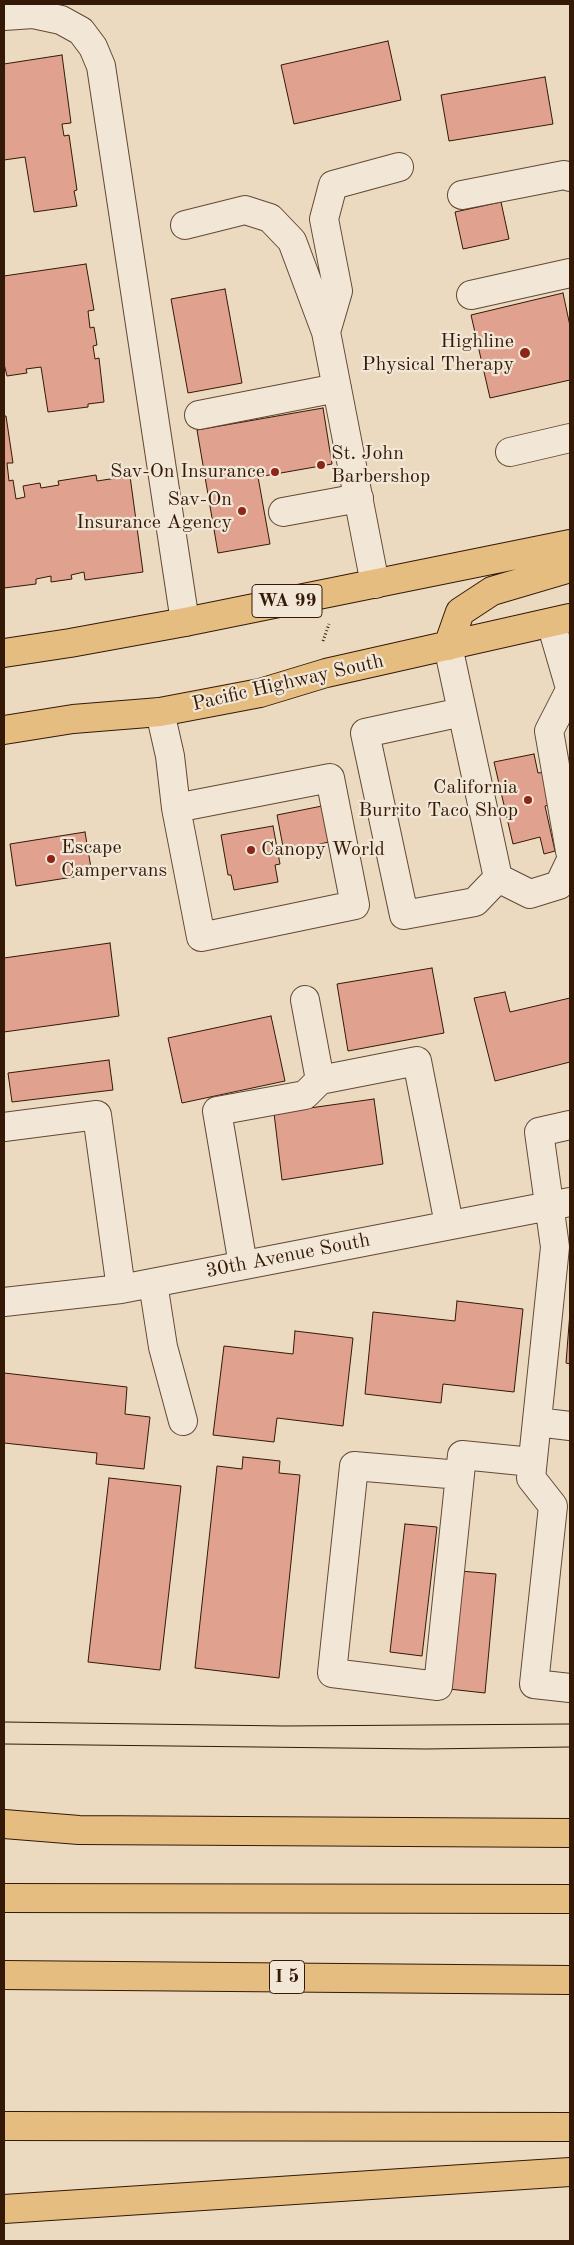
<!DOCTYPE html>
<html>
<head>
<meta charset="utf-8">
<style>
	body { margin:0 }
	#map { position:relative; width:574px; height:2245px; overflow:hidden; background:#ebdac0; font-family:"Old Standard TT",serif }
	canvas { display:block }
	.frame { position:absolute; inset:0; border:5px solid #331906; pointer-events:none }
</style>
</head>
<body>
<div id="map">
<canvas width="574" height="2245"></canvas>
<div class="frame"></div>
</div>
<script>
const ctx = document.querySelector('canvas').getContext('2d');
ctx.lineJoin = 'round';
function fill(path, color) {
  ctx.fillStyle = color;
  ctx.fill(path, 'evenodd');
}
function poly(rows) {
  const path = new Path2D();
  for (const r of rows) {
    path.moveTo(r[0], r[1]);
    for (let i = 2; i < r.length; i += 2) path.lineTo(r[i], r[i + 1]);
  }
  return path;
}
function stroke(path, color, width, dash) {
  ctx.strokeStyle = color;
  ctx.lineWidth = width;
  ctx.lineCap = dash ? 'butt' : 'round';
  ctx.setLineDash(dash || []);
  ctx.stroke(path);
}
function label(font, color, halo, rows, align = 'center') {
  ctx.font = font + ' "Old Standard TT",serif';
  ctx.lineWidth = 4.5;
  ctx.setLineDash([]);
  ctx.textBaseline = 'middle';
  ctx.strokeStyle = halo;
  ctx.fillStyle = color;
  for (const [text, x, y, turn = 0] of rows) {
    ctx.save();
    ctx.translate(x, y);
    ctx.rotate((+turn || 0) * Math.PI / 180);
    ctx.textAlign = isNaN(turn) ? turn : align;
    if (halo) ctx.strokeText(text, 0, 0);
    ctx.fillText(text, 0, 0);
    ctx.restore();
  }
}
const building = poly([
	[388,41,401,100,294,124,281,65,388,41],
	[62,55,71,123,62,124,64,136,69,135,77,190,74,191,77,206,34,212,25,157,4,160,4,64,62,55],
	[545,77,553,124,449,141,441,95,545,77],
	[501,202,509,239,463,249,455,212,501,202],
	[86,264,94,310,88,311,90,328,94,327,97,345,93,346,95,359,99,358,104,402,88,404,88,407,48,412,41,367,26,369,27,373,7,376,4,364,4,276,86,264],
	[225,289,242,383,188,393,171,299,225,289],
	[563,293,570,326,570,380,490,398,471,315,563,293],
	[323,408,332,464,258,477,270,544,218,553,197,430,323,408],
	[4,416,6,416,13,463,7,463,9,481,13,480,16,499,25,497,23,486,40,483,41,488,59,485,58,481,96,475,97,481,130,476,143,572,85,580,84,572,71,575,72,579,51,582,51,576,36,579,36,584,4,588,4,416],
	[534,754,538,773,546,772,553,804,545,806,555,851,544,854,540,837,513,844,494,762,534,754],
	[322,806,329,842,284,852,277,815,322,806],
	[273,826,280,864,275,865,278,882,234,890,231,875,228,875,221,835,273,826],
	[85,832,92,874,16,886,10,844,85,832],
	[110,943,119,1016,4,1032,4,958,110,943],
	[432,968,444,1033,348,1051,337,984,432,968],
	[505,992,510,1012,570,998,570,1062,495,1081,474,998,505,992],
	[271,1016,285,1081,182,1103,168,1038,271,1016],
	[109,1060,113,1090,12,1102,8,1073,109,1060],
	[374,1099,383,1164,282,1180,274,1113,374,1099],
	[457,1301,523,1309,514,1392,443,1384,441,1403,365,1394,373,1312,455,1321,457,1301],
	[570,1312,570,1364,566,1363,570,1312],
	[295,1331,353,1338,343,1426,277,1418,274,1442,213,1435,224,1346,293,1354,295,1331],
	[4,1373,127,1387,125,1414,150,1417,144,1469,96,1464,97,1453,4,1443,4,1373],
	[243,1457,280,1461,279,1473,300,1475,279,1678,195,1668,217,1466,242,1469,243,1457],
	[109,1478,181,1486,160,1670,88,1662,109,1478],
	[405,1524,437,1527,422,1656,390,1652,405,1524],
	[460,1571,496,1574,485,1693,449,1689,460,1571]
]);
fill(building, '#e0a18f');
stroke(building, '#331906', 1);
const minor = poly([
	[4,16,33,14,61,20,81,31,93,47,101,66,185,622],
	[462,195,564,175,570,177],
	[185,225,245,210,270,218,292,241,326,332],
	[471,295,570,273],
	[199,415,337,388],
	[510,452,570,438],
	[283,512,359,498],
	[375,584,326,332,338,291,324,219,333,185,399,167],
	[551,623,570,688],
	[448,646,498,878],
	[570,690,549,731,570,851],
	[160,712,170,756,176,808,201,937,355,905,330,778,176,808],
	[462,712,365,733,404,915,475,902,498,878],
	[498,878,530,894,559,885,570,862],
	[305,1000,320,1080],
	[570,1125,539,1132,555,1247,531,1478,553,1506,534,1684,570,1688],
	[4,1127,97,1115,121,1289],
	[243,1265,217,1111,305,1095,320,1080,417,1061,449,1224],
	[153,1283,163,1347,183,1421],
	[4,1302,121,1289,570,1202],
	[537,1422,570,1426],
	[460,1475,354,1466,332,1673,438,1686,462,1455,532,1462]
]);
const major = poly([
	[448,646,460,612,492,591,570,568],
	[4,653,70,643,185,622,570,544],
	[4,730,73,719,160,712,260,693,326,673,570,618]
]);
const highway = poly([
	[4,1824,79,1830,570,1833],
	[4,1898,570,1899],
	[4,1975,570,1980],
	[4,2126,570,2127],
	[4,2209,570,2172]
]);
stroke(minor, '#614934', 30);
stroke(major, '#331906', 30);
stroke(highway, '#331906', 30);
stroke(poly([
	[323,641,329,624]
]), '#331906', 3, [1, 2.5]);
stroke(minor, '#f2e7d6', 28);
stroke(major, '#e6bd80', 28);
stroke(highway, '#e6bd80', 28);
stroke(poly([
	[4,1722,284,1726,570,1724],
	[4,1744,426,1749,570,1747]
]), '#331906', 1);
for (const [x, y, r, color] of [
	[525,353,6,"#8f2418"],
	[321,465,5,"#8f2418"],
	[275,472,5,"#8f2418"],
	[242,511,5,"#8f2418"],
	[528,800,5,"#8f2418"],
	[251,850,5,"#8f2418"],
	[51,859,5,"#8f2418"]
]) {
  const dot = new Path2D();
  dot.arc(x, y, r, 0, 2 * Math.PI);
  ctx.fillStyle = color;
  ctx.fill(dot);
  stroke(dot, '#f2e7d6', 2);
}
for (const [x, y, w] of [
	[287,601,70],
	[287,1977,35]
]) {
  const box = new Path2D();
  box.roundRect(x - w / 2, y - 16.5, w, 33, 4);
  ctx.fillStyle = '#f2e7d6';
  ctx.fill(box);
  stroke(box, '#331906', 1);
}
label('bold 19px', '#331906', null, [
	["WA 99",287,601],
	["I 5",287,1977]
]);
label('20px', '#331906', '#f2e7d6', [
	["Highline",514,342],
	["Physical Therapy",514,365],
	["St. John",331,454,"left"],
	["Barbershop",331,477,"left"],
	["Sav-On Insurance",265,472],
	["Sav-On",232,500],
	["Insurance Agency",232,523],
	["California",518,788],
	["Burrito Taco Shop",518,811],
	["Escape",61,848,"left"],
	["Campervans",61,871,"left"],
	["Canopy World",261,850,"left"]
], 'right');
label('20px', '#331906', '#f2e7d6', [
	["Pacific Highway South",288,683,-13],
	["30th Avenue South",288,1256,-11]
]);
</script>
</body>
</html>
